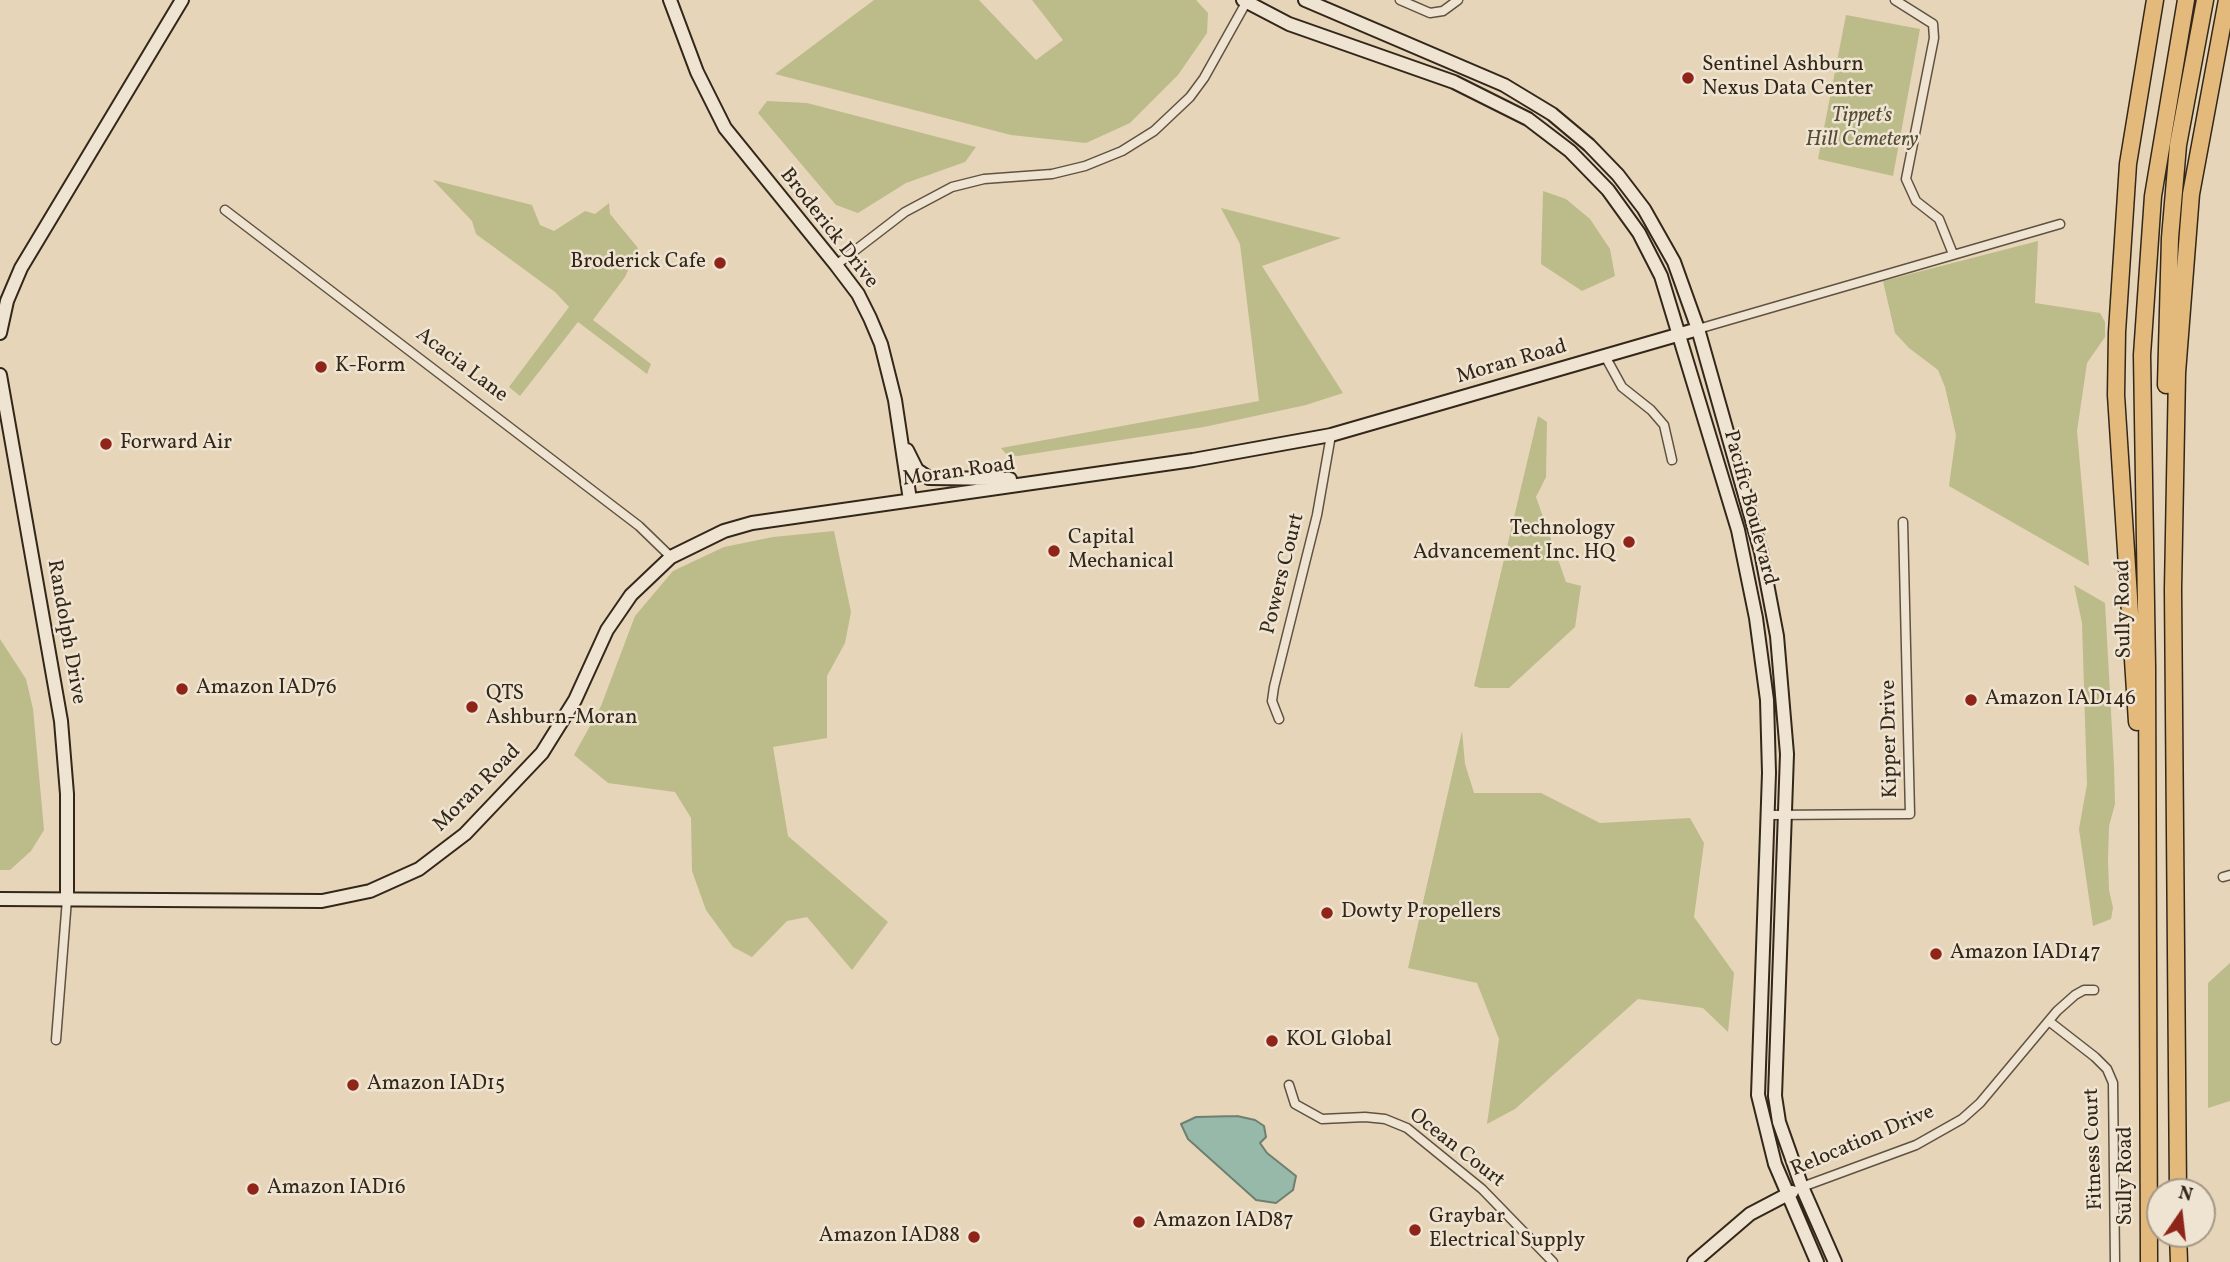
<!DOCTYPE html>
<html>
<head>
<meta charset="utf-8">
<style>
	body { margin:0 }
	#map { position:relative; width:2230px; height:1262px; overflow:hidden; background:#e6d5b8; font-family:Vollkorn,serif }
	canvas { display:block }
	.north { position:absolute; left:2146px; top:1178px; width:70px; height:70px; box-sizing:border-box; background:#efe4d1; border:2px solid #a49888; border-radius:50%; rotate:14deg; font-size:19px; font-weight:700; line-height:28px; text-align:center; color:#33271a }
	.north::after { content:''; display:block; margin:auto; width:24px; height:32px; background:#8f2418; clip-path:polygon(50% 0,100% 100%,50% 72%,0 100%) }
</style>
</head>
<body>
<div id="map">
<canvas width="2230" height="1262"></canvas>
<div class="north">N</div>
</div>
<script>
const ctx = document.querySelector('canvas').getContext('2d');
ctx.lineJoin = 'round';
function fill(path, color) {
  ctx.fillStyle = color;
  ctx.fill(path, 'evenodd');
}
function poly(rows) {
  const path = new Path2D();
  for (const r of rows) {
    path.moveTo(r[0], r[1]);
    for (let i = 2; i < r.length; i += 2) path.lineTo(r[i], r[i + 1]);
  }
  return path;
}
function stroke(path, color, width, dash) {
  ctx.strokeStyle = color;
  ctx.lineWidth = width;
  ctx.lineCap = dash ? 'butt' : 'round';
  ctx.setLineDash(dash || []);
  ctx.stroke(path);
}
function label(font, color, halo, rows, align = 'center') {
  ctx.font = font + ' Vollkorn,serif';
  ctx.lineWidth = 5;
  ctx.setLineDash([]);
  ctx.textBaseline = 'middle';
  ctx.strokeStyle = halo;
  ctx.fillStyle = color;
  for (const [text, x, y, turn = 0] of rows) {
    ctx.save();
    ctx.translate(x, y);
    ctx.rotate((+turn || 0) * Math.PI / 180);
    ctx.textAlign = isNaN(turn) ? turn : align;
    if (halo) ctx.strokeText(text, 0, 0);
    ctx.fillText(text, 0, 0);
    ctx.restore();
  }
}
fill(poly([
	[874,0,979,0,1036,60,1063,40,1032,0,1196,0,1208,13,1207,33,1178,75,1130,123,1086,143,1011,135,775,74],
	[1846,15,1920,29,1893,176,1818,159],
	[767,101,807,103,976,147,965,162,906,183,858,213,836,205,758,113],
	[433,180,532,205,540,225,554,231,585,211,595,214,609,203,610,214,638,248,625,277,593,320,651,364,647,374,578,322,520,396,509,387,569,307,555,292,476,234,472,221],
	[1543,191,1566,199,1590,219,1610,249,1615,276,1582,291,1541,264],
	[1221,208,1341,238,1262,266,1343,393,1306,405,1204,427,1018,456,1007,455,1001,448,1259,401,1240,244],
	[2038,241,2035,303,2100,313,2105,322,2105,337,2087,363,2077,431,2089,566,1949,486,1956,435,1945,387,1938,370,1909,348,1895,333,1883,281],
	[1538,416,1547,422,1546,477,1536,497,1566,582,1581,586,1575,627,1509,688,1480,688,1474,686],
	[834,531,851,612,845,643,827,676,827,738,773,747,788,836,888,922,852,970,807,917,787,921,752,957,733,947,706,910,692,871,691,818,675,792,608,783,574,755,601,706,635,616,673,571,724,547,773,537],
	[2074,585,2105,603,2114,766,2115,804,2109,826,2108,861,2109,890,2113,908,2111,919,2093,926,2079,829,2087,784,2082,623],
	[0,639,26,679,33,709,44,830,31,851,10,870,0,870],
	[1462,731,1465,764,1474,793,1541,793,1600,823,1690,818,1704,843,1694,917,1734,973,1728,1032,1703,1008,1638,999,1515,1109,1487,1124,1499,1039,1477,983,1408,968],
	[2230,963,2230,1101,2208,1108,2208,983]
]), '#bcbb8a');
const water = poly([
	[1237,1116,1255,1120,1264,1126,1266,1137,1260,1143,1267,1153,1296,1176,1293,1190,1276,1203,1256,1200,1188,1139,1181,1124,1196,1117,1237,1116]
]);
fill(water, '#97b9aa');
stroke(water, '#6f7f70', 2);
const street = poly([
	[1400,0,1430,13,1443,11,1458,0],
	[1895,0,1933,24,1934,38,1906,179,1916,201,1939,219,1953,254],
	[225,210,639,526,671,557],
	[836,265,905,212,952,187,984,179,1052,174,1085,166,1122,151,1154,131,1190,97,1204,78,1247,1],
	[1698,329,2060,224],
	[1605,356,1622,387,1651,410,1664,425,1672,460],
	[1279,719,1272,701,1274,687,1317,515,1331,435],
	[1768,815,1910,814,1903,522],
	[2223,877,2230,875],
	[2050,1022,2095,1057,2107,1069,2113,1083,2115,1262],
	[56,1040,67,899],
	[1289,1085,1295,1104,1322,1119,1365,1117,1385,1119,1407,1128,1482,1189,1553,1262],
	[1802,1187,1916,1145,1962,1119,1980,1103,2057,1011,2075,995,2084,990,2094,990]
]);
const secondary = poly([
	[670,0,697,72,725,128,836,265,858,294,870,318,881,344,895,400,910,500],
	[1243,0,1289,24,1454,82,1528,119,1570,151,1608,190,1639,233,1661,276,1738,530,1756,618,1767,700,1769,773,1758,1095,1775,1164,1817,1262],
	[1305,0,1504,85,1552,114,1589,145,1618,175,1644,209,1674,262,1698,329,1761,552,1777,636,1787,754,1775,1096,1779,1122,1802,1187,1835,1262],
	[0,333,7,301,21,268,182,0],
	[0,375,61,721,67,794,67,899],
	[907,450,917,470,929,478,1010,479],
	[0,899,322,901,370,891,419,869,465,834,542,753,575,700,607,630,631,595,671,557,724,531,752,523,1193,460,1331,435,1698,329],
	[1694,1262,1750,1214,1792,1192]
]);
const highway = poly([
	[2166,385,2170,238,2178,145,2205,0],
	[2137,722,2116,395,2117,332,2128,164,2155,0],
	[2178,1192,2173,589,2177,373,2191,194,2227,0],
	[2178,1234,2179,1262],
	[2149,1262,2147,667,2142,355,2153,196,2186,0]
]);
stroke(street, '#605242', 11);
stroke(secondary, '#33271a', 16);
stroke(highway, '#33271a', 19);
stroke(street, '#efe4d1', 8);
stroke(secondary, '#efe4d1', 12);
stroke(highway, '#e3ba7c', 16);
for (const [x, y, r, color] of [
	[1688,78,7,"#8f2418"],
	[720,263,7,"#8f2418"],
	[321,367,7,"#8f2418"],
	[106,444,7,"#8f2418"],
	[1629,542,7,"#8f2418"],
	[1054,551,7,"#8f2418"],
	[182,689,7,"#8f2418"],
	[1971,700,7,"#8f2418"],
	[472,707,7,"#8f2418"],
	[1327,913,7,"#8f2418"],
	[1936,954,7,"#8f2418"],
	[1272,1041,7,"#8f2418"],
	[353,1085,7,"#8f2418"],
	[253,1189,7,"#8f2418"],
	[1139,1222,7,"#8f2418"],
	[1415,1230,7,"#8f2418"],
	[974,1237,7,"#8f2418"]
]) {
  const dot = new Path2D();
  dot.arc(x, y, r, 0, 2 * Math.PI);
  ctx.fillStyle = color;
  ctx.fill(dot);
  stroke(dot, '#efe4d1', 2.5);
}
label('21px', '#33271a', '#efe4d1', [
	["Sentinel Ashburn",1702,66],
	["Nexus Data Center",1702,90],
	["Broderick Cafe",706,263,"right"],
	["K-Form",335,367],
	["Forward Air",120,444],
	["Technology",1615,530,"right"],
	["Advancement Inc. HQ",1615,554,"right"],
	["Capital",1068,539],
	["Mechanical",1068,563],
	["Amazon IAD76",196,689],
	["QTS",486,695],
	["Ashburn-Moran",486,719],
	["Amazon IAD146",1985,700],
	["Dowty Propellers",1341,913],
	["Amazon IAD147",1950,954],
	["KOL Global",1286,1041],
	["Amazon IAD15",367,1085],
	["Amazon IAD16",267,1189],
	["Graybar",1429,1218],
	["Electrical Supply",1429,1242],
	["Amazon IAD87",1153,1222],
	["Amazon IAD88",960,1237,"right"]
], 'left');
label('italic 21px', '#554c36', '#efe4d1', [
	["Tippet's",1862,117],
	["Hill Cemetery",1862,141]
]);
label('21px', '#33271a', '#efe4d1', [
	["Broderick Drive",828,229,52],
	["Moran Road",1512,363,-16],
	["Acacia Lane",461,366,37],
	["Moran Road",959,473,-8],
	["Pacific Boulevard",1749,508,75],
	["Powers Court",1284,574,-76],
	["Sully Road",2125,609,-91],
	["Randolph Drive",65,632,80],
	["Kipper Drive",1891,739,-91],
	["Moran Road",478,789,-45],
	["Relocation Drive",1863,1142,-23],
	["Ocean Court",1456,1149,38],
	["Fitness Court",2095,1149,-92],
	["Sully Road",2127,1176,-90]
]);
</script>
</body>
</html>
